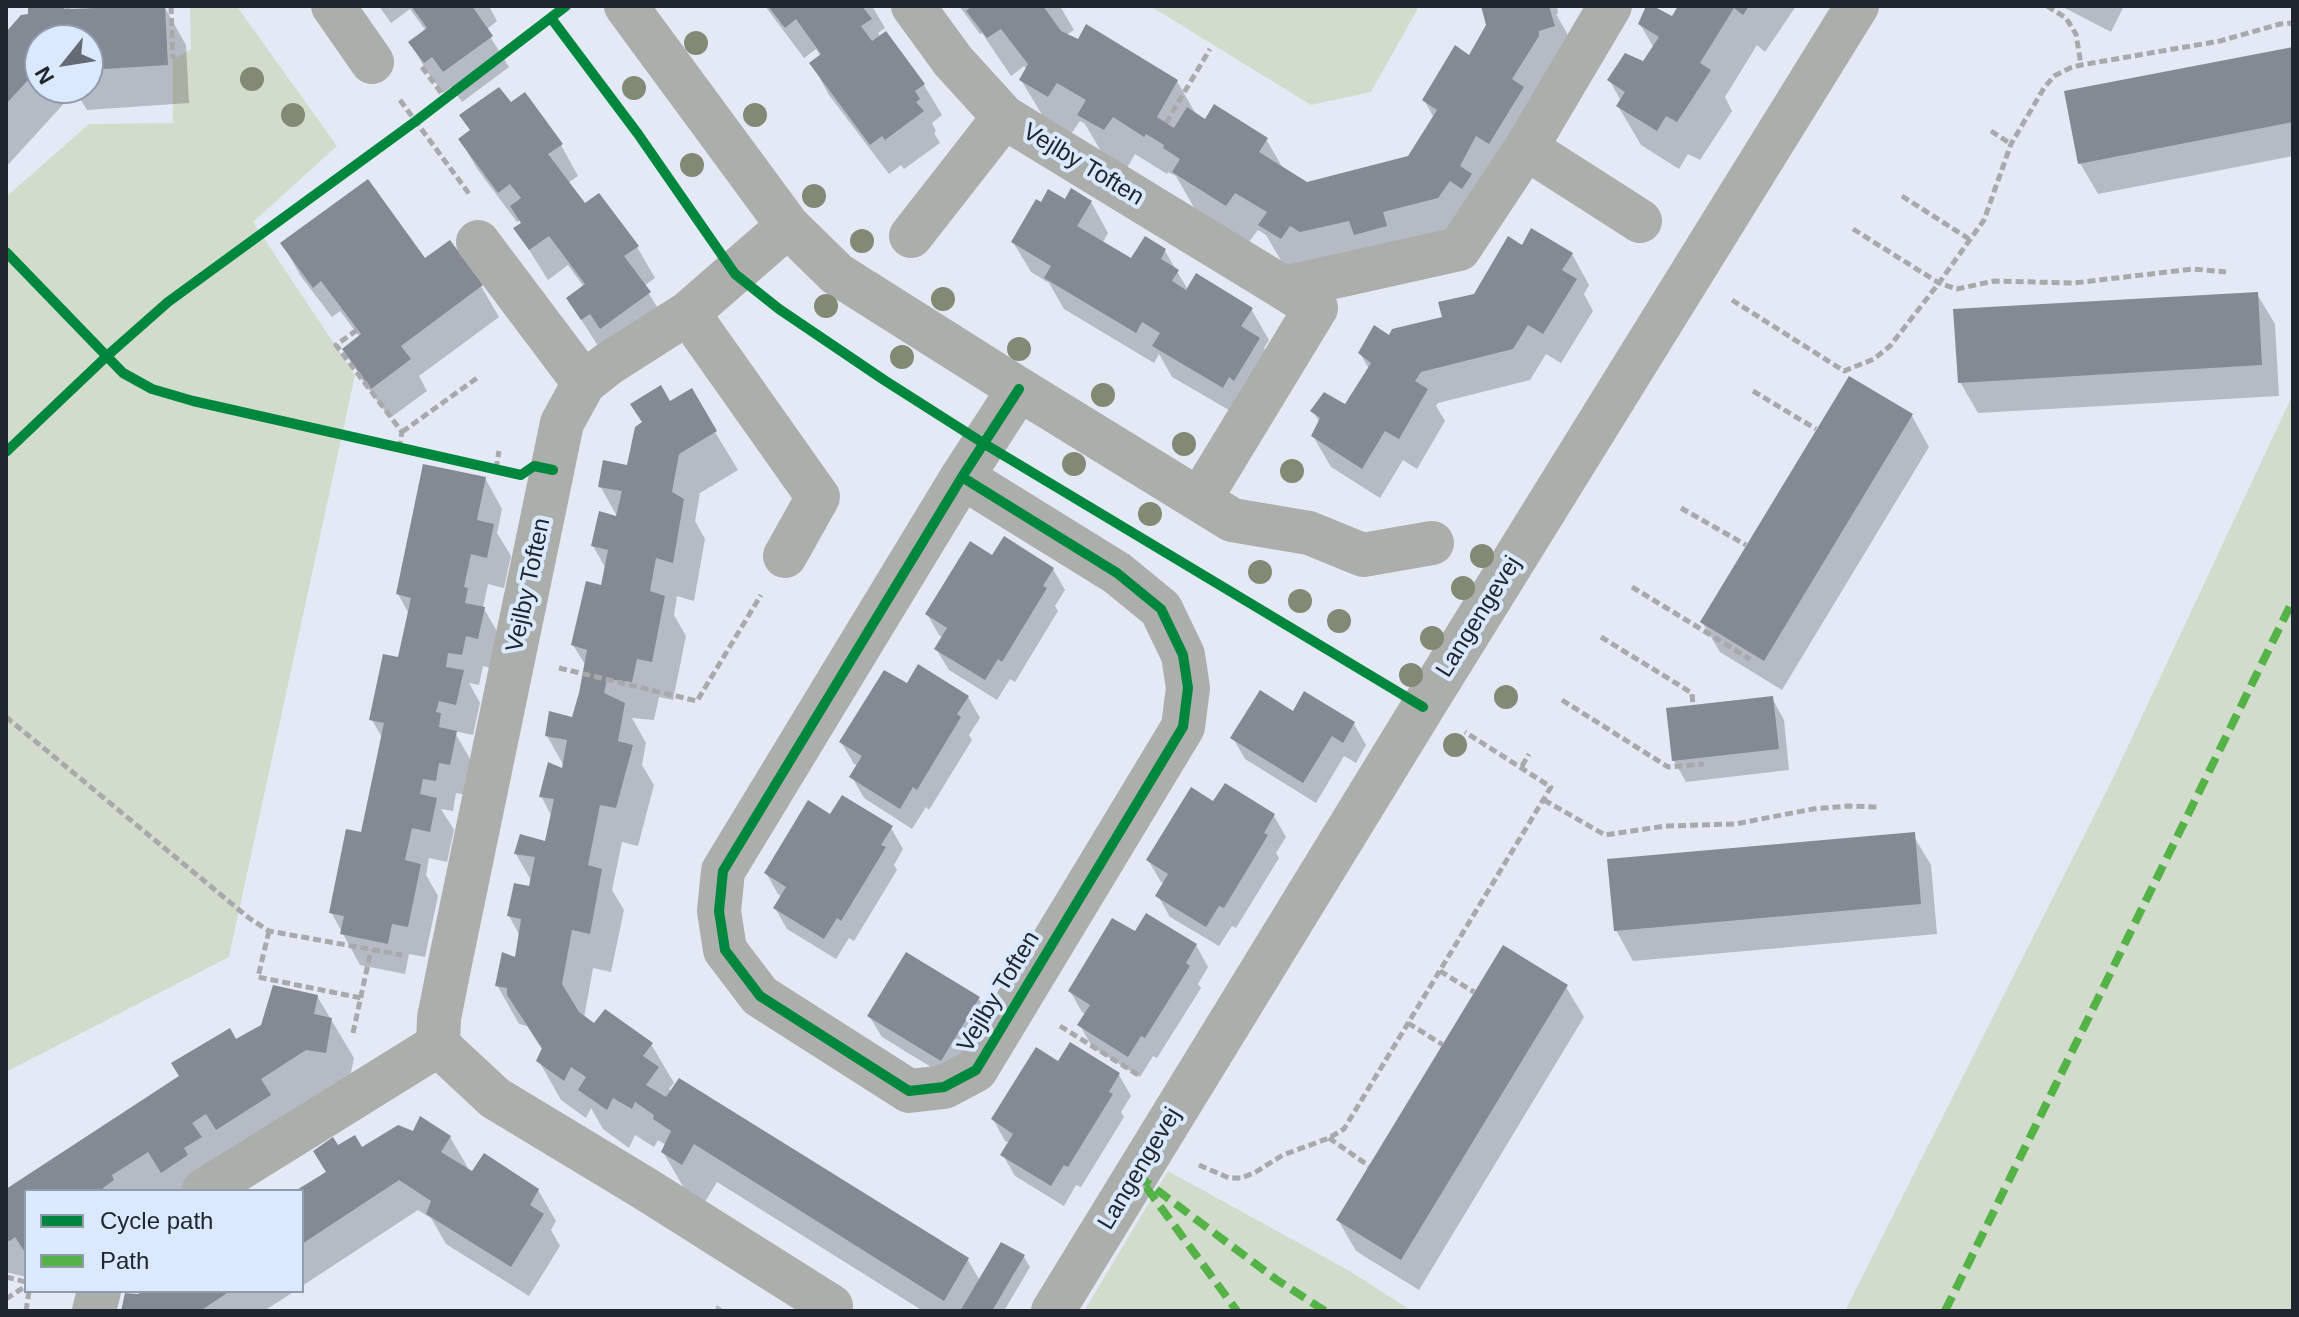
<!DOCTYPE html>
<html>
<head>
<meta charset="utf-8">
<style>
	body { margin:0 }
	#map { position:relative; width:2299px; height:1317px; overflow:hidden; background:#e3eaf6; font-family:Arial,sans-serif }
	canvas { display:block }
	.frame { position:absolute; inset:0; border:8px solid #202630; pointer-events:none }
	.legend { position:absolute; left:24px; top:1189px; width:280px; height:104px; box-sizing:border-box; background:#dbe9fe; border:2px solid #909bac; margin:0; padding:10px 14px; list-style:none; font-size:24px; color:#202630 }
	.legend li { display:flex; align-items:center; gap:16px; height:40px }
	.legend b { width:40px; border:2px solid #909bac }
	.north { position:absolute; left:24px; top:24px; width:80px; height:80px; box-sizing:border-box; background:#dbe9fe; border:2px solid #909bac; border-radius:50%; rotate:240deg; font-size:22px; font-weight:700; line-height:32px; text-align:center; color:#202630 }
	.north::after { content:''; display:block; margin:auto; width:28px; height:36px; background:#646b75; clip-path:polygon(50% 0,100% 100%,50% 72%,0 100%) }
</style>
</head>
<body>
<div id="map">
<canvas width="2299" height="1317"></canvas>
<div class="frame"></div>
<ul class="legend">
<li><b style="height:10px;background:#00873e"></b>Cycle path</li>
<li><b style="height:10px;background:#55b246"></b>Path</li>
</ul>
<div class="north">N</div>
</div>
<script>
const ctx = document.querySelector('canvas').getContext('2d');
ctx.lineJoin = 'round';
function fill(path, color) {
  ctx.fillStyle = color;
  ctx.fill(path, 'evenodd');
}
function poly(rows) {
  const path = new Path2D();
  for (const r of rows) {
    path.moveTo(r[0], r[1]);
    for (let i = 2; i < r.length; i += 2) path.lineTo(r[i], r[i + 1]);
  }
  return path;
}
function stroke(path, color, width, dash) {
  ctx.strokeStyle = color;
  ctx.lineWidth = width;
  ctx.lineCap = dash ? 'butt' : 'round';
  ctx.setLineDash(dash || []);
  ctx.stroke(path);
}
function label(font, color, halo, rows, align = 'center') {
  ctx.font = font + ' Arial,sans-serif';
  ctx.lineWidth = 8;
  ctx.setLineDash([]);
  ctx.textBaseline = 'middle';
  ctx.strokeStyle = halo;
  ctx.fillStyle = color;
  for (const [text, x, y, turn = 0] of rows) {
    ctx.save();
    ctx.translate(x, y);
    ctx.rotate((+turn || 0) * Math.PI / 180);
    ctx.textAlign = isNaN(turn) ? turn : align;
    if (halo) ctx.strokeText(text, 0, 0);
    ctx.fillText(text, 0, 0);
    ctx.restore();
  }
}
fill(poly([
	[1150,6,1416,6,1417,10,1371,92,1311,105],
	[190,8,238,8,337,146,253,222,355,375,229,957,6,1072,6,197,89,124,173,123,173,59,191,49],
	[2293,394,2293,1311,1845,1311,2113,778],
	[1168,1171,1348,1270,1412,1311,1084,1311]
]), '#d2dccd');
fill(poly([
	[30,6,69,6,72,11,97,10,97,6,164,6,186,45,189,103,87,110,79,97,69,98,6,167,6,35,30,16],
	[40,40,88,40,88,88,40,88],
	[379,6,489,6,497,21,486,30,509,67,462,102,451,87,443,93,428,73,410,43,426,31,410,9,391,23],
	[765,6,872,6,885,28,878,33,881,38,924,85,942,115,932,123,936,131,934,133,940,143,904,169,901,165,889,174,829,95,812,64,821,57,816,49,804,58],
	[959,6,1060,6,1074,30,1066,35,1177,81,1197,116,1205,122,1266,139,1284,170,1307,184,1410,158,1434,118,1424,100,1469,58,1488,26,1483,6,1557,6,1558,14,1556,14,1567,33,1576,65,1460,236,1304,277,1283,264,1266,235,1258,230,1248,243,1196,211,1176,176,1168,172,1167,174,1135,154,1127,168,1102,153,1085,124,1080,121,1071,134,1044,118,1021,80,1027,70,1024,66,1011,76,982,33,980,34],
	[1648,6,1673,19,1681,6,1796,6,1765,52,1757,45,1725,97,1732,111,1700,160,1688,154,1679,169,1641,145,1618,106,1621,101,1610,81,1644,63,1654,48,1640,24],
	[2061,6,2124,6,2111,32],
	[2293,49,2293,156,2098,194,2080,163],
	[510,105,561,145,578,176,568,183,584,206,598,195,637,247,655,278,644,286,667,323,600,349,568,299,584,287,568,265,548,280,516,229,522,224,520,220,517,222,478,170,460,140,471,132,462,116],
	[1066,201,1091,202,1108,233,1102,244,1132,261,1165,251,1188,290,1251,309,1269,340,1264,348,1276,370,1241,417,1172,377,1159,354,1154,363,1064,309,1049,283,1031,272,1013,242,1041,204],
	[283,244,424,261,481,286,499,317,419,376,427,391,390,418,362,380,345,349,359,336,340,311,332,317,300,275],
	[1522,248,1572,254,1589,285,1584,294,1593,311,1561,363,1546,354,1530,380,1438,403,1436,406,1445,421,1417,469,1403,460,1380,498,1331,467,1313,436,1320,423,1313,411,1346,407,1369,369,1360,353,1390,337,1445,319,1475,296],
	[2257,294,2275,324,2279,396,1978,413,1960,382],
	[669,404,715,432,738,470,700,493,695,521,705,539,694,601,677,596,674,615,686,636,673,700,659,697,654,720,632,718,646,743,642,765,654,785,638,846,622,842,612,890,624,910,611,972,593,968,584,1018,595,1026,651,1044,674,1083,669,1089,672,1093,968,1260,980,1281,1002,1244,1024,1257,1030,1267,1004,1311,923,1311,717,1182,705,1202,685,1190,663,1152,666,1145,658,1140,654,1147,635,1135,629,1148,603,1129,591,1108,586,1118,561,1100,539,1061,543,1051,527,1026,519,1024,497,985,517,959,520,936,509,916,531,889,532,882,516,854,547,843,552,817,541,796,563,770,564,766,547,736,573,720,586,666,573,645,603,587,606,569,593,546,618,518,600,486,629,468],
	[1912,416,1929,447,1782,690,1720,652,1702,622],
	[485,478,502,509,497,533,511,556,504,588,488,584,483,607,502,640,495,669,483,666,479,685,469,683,480,703,473,735,454,731,473,764,467,795,456,793,453,811,441,809,454,830,447,862,429,858,426,875,438,896,425,957,409,954,405,974,360,965,331,912,363,834,383,739,372,720,399,659,409,614,398,594],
	[1053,569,1065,590,1055,606,1058,611,1015,682,1010,679,997,700,949,670,936,649,943,638,939,635,927,614],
	[908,686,968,697,980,718,969,735,972,740,929,810,926,807,912,829,864,798,852,777,858,766,854,764,841,742],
	[1772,698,1784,720,1789,770,1686,782,1674,761,1668,710],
	[1293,713,1354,724,1366,745,1356,763,1344,756,1316,803,1245,759,1233,738],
	[1214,804,1274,816,1286,837,1276,853,1279,858,1236,928,1232,926,1219,946,1170,917,1158,896,1165,884,1161,882,1148,860],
	[831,816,891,828,903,849,894,865,897,870,854,941,849,938,836,959,787,929,775,908,782,897,778,894,766,873],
	[1913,835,1931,865,1937,934,1633,961,1616,930],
	[1136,934,1196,945,1208,967,1198,984,1201,988,1157,1058,1153,1056,1140,1077,1092,1047,1080,1025,1086,1015,1082,1012,1070,991],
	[1566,987,1584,1017,1419,1290,1356,1251,1338,1220],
	[317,996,354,1058,347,1091,206,1191,173,1191,172,1189,168,1191,26,1191,26,1277,6,1272,6,1191,236,1042],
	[979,999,991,1020,954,1081,882,1037,869,1016],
	[1059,1063,1119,1075,1131,1096,1121,1112,1124,1117,1081,1187,1076,1185,1064,1206,1015,1176,1003,1155,1010,1143,1005,1141,993,1119],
	[414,1133,450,1137,468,1168,466,1170,538,1190,556,1221,551,1230,560,1246,529,1296,446,1244,431,1218,418,1210,302,1286,302,1191,299,1191,328,1173,337,1148,361,1149],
	[146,1291,295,1291,264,1311,123,1311],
	[717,1305,726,1311,714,1311]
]), '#0003');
fill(poly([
	[28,6,64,6,64,9,95,8,95,6,165,6,168,65,88,70,88,40,40,40,40,67,6,104,6,32,21,15,28,14],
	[411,6,472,6,493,36,443,72,432,57,424,63,408,42,427,28],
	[768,6,862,6,872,19,861,26,872,41,886,31,925,84,915,91,920,99,916,102,924,111,885,140,882,136,870,145,809,63,821,54,796,19,785,28],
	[972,6,1043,6,1061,31,1078,39,1086,24,1178,80,1157,117,1174,128,1187,107,1205,119,1214,104,1268,138,1259,152,1307,182,1408,156,1437,110,1422,100,1455,45,1469,55,1486,25,1481,6,1549,6,1555,26,1539,31,1539,36,1512,79,1524,87,1489,144,1476,136,1460,166,1472,174,1462,189,1450,181,1438,198,1383,212,1387,226,1354,235,1349,221,1300,232,1290,226,1281,239,1258,225,1267,212,1235,193,1226,206,1172,172,1180,159,1163,148,1164,145,1156,140,1146,134,1144,137,1113,117,1104,130,1077,115,1086,100,1057,83,1048,97,1019,80,1028,64,1001,29,987,38,966,11],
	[1646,6,1653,6,1672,16,1678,6,1749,6,1743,15,1734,8,1700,63,1711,70,1677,122,1666,116,1657,131,1616,106,1625,92,1607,80,1625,53,1643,61,1659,37,1638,24],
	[2293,47,2293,122,2078,164,2064,91],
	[499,87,511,102,525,92,563,144,548,154,585,203,599,193,639,246,624,256,651,292,600,329,590,314,581,320,566,298,585,284,549,236,529,250,513,228,521,223,510,206,521,198,510,184,498,193,458,139,470,130,459,115],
	[368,179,425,258,450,240,483,285,401,346,411,359,371,389,342,349,361,334,321,281,313,288,280,243],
	[1071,188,1092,201,1077,226,1131,258,1145,236,1166,249,1161,259,1179,270,1172,281,1186,290,1196,273,1253,308,1241,326,1260,338,1234,381,1229,377,1223,388,1152,346,1160,333,1142,322,1136,333,1044,278,1051,266,1011,242,1036,199,1041,202,1048,189,1065,199],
	[1531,228,1573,253,1562,270,1577,279,1543,334,1528,325,1513,349,1421,372,1415,381,1428,389,1399,439,1385,431,1362,469,1311,436,1320,418,1310,411,1324,392,1345,404,1371,363,1358,353,1374,325,1389,335,1392,329,1442,317,1438,302,1474,294,1508,236,1522,245],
	[2258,292,2262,365,1958,383,1953,309],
	[1849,376,1913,414,1764,661,1700,622],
	[661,385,670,401,692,388,717,431,679,454,672,492,684,499,673,563,656,558,650,591,665,596,652,662,637,659,632,682,607,679,604,693,625,703,618,741,633,745,616,808,600,805,588,865,602,869,590,934,572,930,562,984,579,1012,594,1023,605,1009,653,1043,643,1056,659,1067,646,1085,666,1097,679,1078,969,1258,944,1301,694,1144,682,1165,661,1152,671,1131,653,1119,654,1115,635,1102,632,1109,613,1098,607,1110,578,1090,586,1077,571,1067,564,1081,536,1061,542,1048,507,995,507,988,495,986,502,952,515,957,521,919,507,916,514,883,529,886,535,857,514,854,520,834,545,841,554,799,539,797,548,762,562,768,567,740,545,736,549,711,572,717,579,693,587,650,571,645,586,581,601,585,608,550,591,546,599,511,616,516,622,491,598,487,603,460,627,465,635,427,642,422,630,404],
	[423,464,486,477,477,520,494,524,487,558,471,554,464,587,468,588,465,603,485,607,478,639,466,636,462,655,448,653,446,667,464,670,456,705,439,701,436,712,441,713,439,727,457,731,450,765,439,763,436,781,423,779,420,794,437,798,430,832,412,828,405,860,421,864,408,927,392,924,388,944,340,934,344,916,329,913,346,829,361,832,384,723,369,720,383,654,398,657,411,598,396,594],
	[1004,536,1054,568,1043,586,1047,588,1002,662,998,659,985,680,934,649,947,628,925,614,970,541,992,555],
	[918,664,969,696,957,714,961,717,917,790,913,787,900,809,849,777,862,756,839,742,884,670,907,683],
	[1260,690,1293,711,1304,691,1355,722,1343,743,1332,736,1303,783,1230,738],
	[1773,696,1779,749,1672,761,1666,708],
	[1225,783,1275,814,1264,833,1268,835,1224,908,1219,906,1206,927,1155,896,1168,874,1146,860,1191,787,1213,801],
	[842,795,893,826,881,845,886,847,841,921,837,918,824,939,773,908,786,887,764,873,808,800,830,814],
	[1915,832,1921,904,1614,931,1607,859],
	[1146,913,1197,944,1186,963,1190,966,1145,1038,1141,1036,1128,1057,1077,1025,1090,1005,1068,991,1112,918,1135,931],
	[1503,945,1568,985,1401,1260,1336,1220],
	[906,952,980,997,941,1061,867,1016],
	[273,985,318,995,314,1014,332,1018,326,1053,306,1050,261,1079,271,1095,216,1130,206,1114,192,1123,202,1137,184,1148,188,1155,161,1173,148,1152,112,1175,114,1180,103,1188,105,1191,26,1191,26,1254,15,1237,10,1241,6,1240,6,1189,179,1076,171,1063,230,1028,236,1039,261,1025],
	[1070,1042,1120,1073,1109,1092,1113,1094,1068,1167,1064,1165,1051,1186,1000,1155,1013,1134,991,1119,1036,1047,1058,1061],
	[420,1116,451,1136,441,1152,472,1171,484,1153,539,1189,530,1205,544,1214,511,1267,426,1214,431,1201,399,1180,302,1244,302,1191,295,1191,326,1172,313,1151,333,1137,338,1145,355,1135,362,1147,398,1125,413,1131],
	[1001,1242,1025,1255,992,1311,960,1311],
	[142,1291,230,1291,200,1311,121,1311,125,1293,138,1294]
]), '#848a93');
stroke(poly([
	[171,6,173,59],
	[2047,6,2066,18,2076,34,2081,65],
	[422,67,445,98],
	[400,100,470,195],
	[1166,123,1210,49],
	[1991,131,2011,144],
	[1902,196,1969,239],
	[1853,229,1939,283,1957,289,1994,281,2074,283,2193,269,2226,272],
	[1732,300,1844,371,1874,359,1890,346,1939,283,1984,220,2011,144,2044,88,2054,76,2070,68,2081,65,2220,41,2280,24,2293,23],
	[357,330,336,345,402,432,399,448],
	[1753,391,1816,429],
	[402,432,477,378],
	[496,469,499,451],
	[1681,508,1746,545],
	[1632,587,1750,659],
	[1601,637,1692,693,1693,705],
	[559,668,697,701,761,595],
	[1562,700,1668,767,1704,764],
	[6,717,249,918,269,931,402,955],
	[1522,766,1529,754],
	[1544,800,1605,835,1665,826,1735,824,1813,809,1848,806,1880,807],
	[269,931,258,977,361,998],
	[1440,971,1474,992],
	[1408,1023,1443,1045],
	[1060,1026,1140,1076],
	[353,1033,371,950],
	[1329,1138,1369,1166],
	[1199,1165,1229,1178,1241,1178,1254,1173,1283,1155,1329,1138,1344,1129,1551,787,1465,732],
	[6,1277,26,1282],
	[6,1299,26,1286],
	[26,1311,29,1291]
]), '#a7aaab', 5, [8, 4]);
stroke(poly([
	[333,6,372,62],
	[626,6,788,226,837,274,1019,389,1232,520,1309,533,1363,555,1432,543],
	[913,6,953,61,1004,117,1284,288,1459,249,1526,148,1610,6],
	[1526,148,1640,221],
	[788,226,688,313,608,364,584,383,562,423,450,963,439,1018,438,1045,495,1098,644,1188,831,1306,828,1311],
	[911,236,1004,117],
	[478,242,584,383],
	[688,313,818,497,785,556],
	[962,477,1117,573,1161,609,1183,655,1188,688,1183,727,976,1070,944,1087,909,1091,760,996,725,950,719,911,723,871,962,477,1019,389],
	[1200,499,1316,308,1284,288],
	[203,1191,438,1045],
	[94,1311,99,1291],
	[1053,1311,1423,707,1857,6]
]), '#abaeab', 44);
stroke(poly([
	[1137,1175,1277,1280,1325,1311],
	[1146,1187,1237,1311],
	[1945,1311,2293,600]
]), '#55b246', 8, [16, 8]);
stroke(poly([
	[551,18,638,134,735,274,779,309,884,380,983,443,1423,707],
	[6,252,123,373,152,389,193,401,521,475,534,466,553,470],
	[6,452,108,355,168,302,416,121,566,6],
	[962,477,1117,573,1161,609,1183,655,1188,688,1183,727,976,1070,944,1087,909,1091,760,996,725,950,719,911,723,871,962,477,1019,389]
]), '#00873e', 10);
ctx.fillStyle = '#818a74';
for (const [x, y] of [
	[696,43],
	[252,79],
	[634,88],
	[293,115],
	[755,115],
	[692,165],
	[814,196],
	[862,241],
	[943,299],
	[826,306],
	[1019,349],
	[902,357],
	[1103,395],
	[1184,444],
	[1074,464],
	[1292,471],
	[1150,514],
	[1482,556],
	[1260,572],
	[1463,588],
	[1300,601],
	[1339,621],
	[1432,638],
	[1411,675],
	[1506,697],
	[1455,745]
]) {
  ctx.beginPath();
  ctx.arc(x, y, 12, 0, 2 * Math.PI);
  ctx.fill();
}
label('24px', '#202630', '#dbe9fe', [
	["Vejlby Toften",1083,165,31],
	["Vejlby Toften",529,585,-78],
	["Langengevej",1479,617,-58],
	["Vejlby Toften",999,992,-59],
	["Langengevej",1140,1169,-59]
]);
</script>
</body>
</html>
